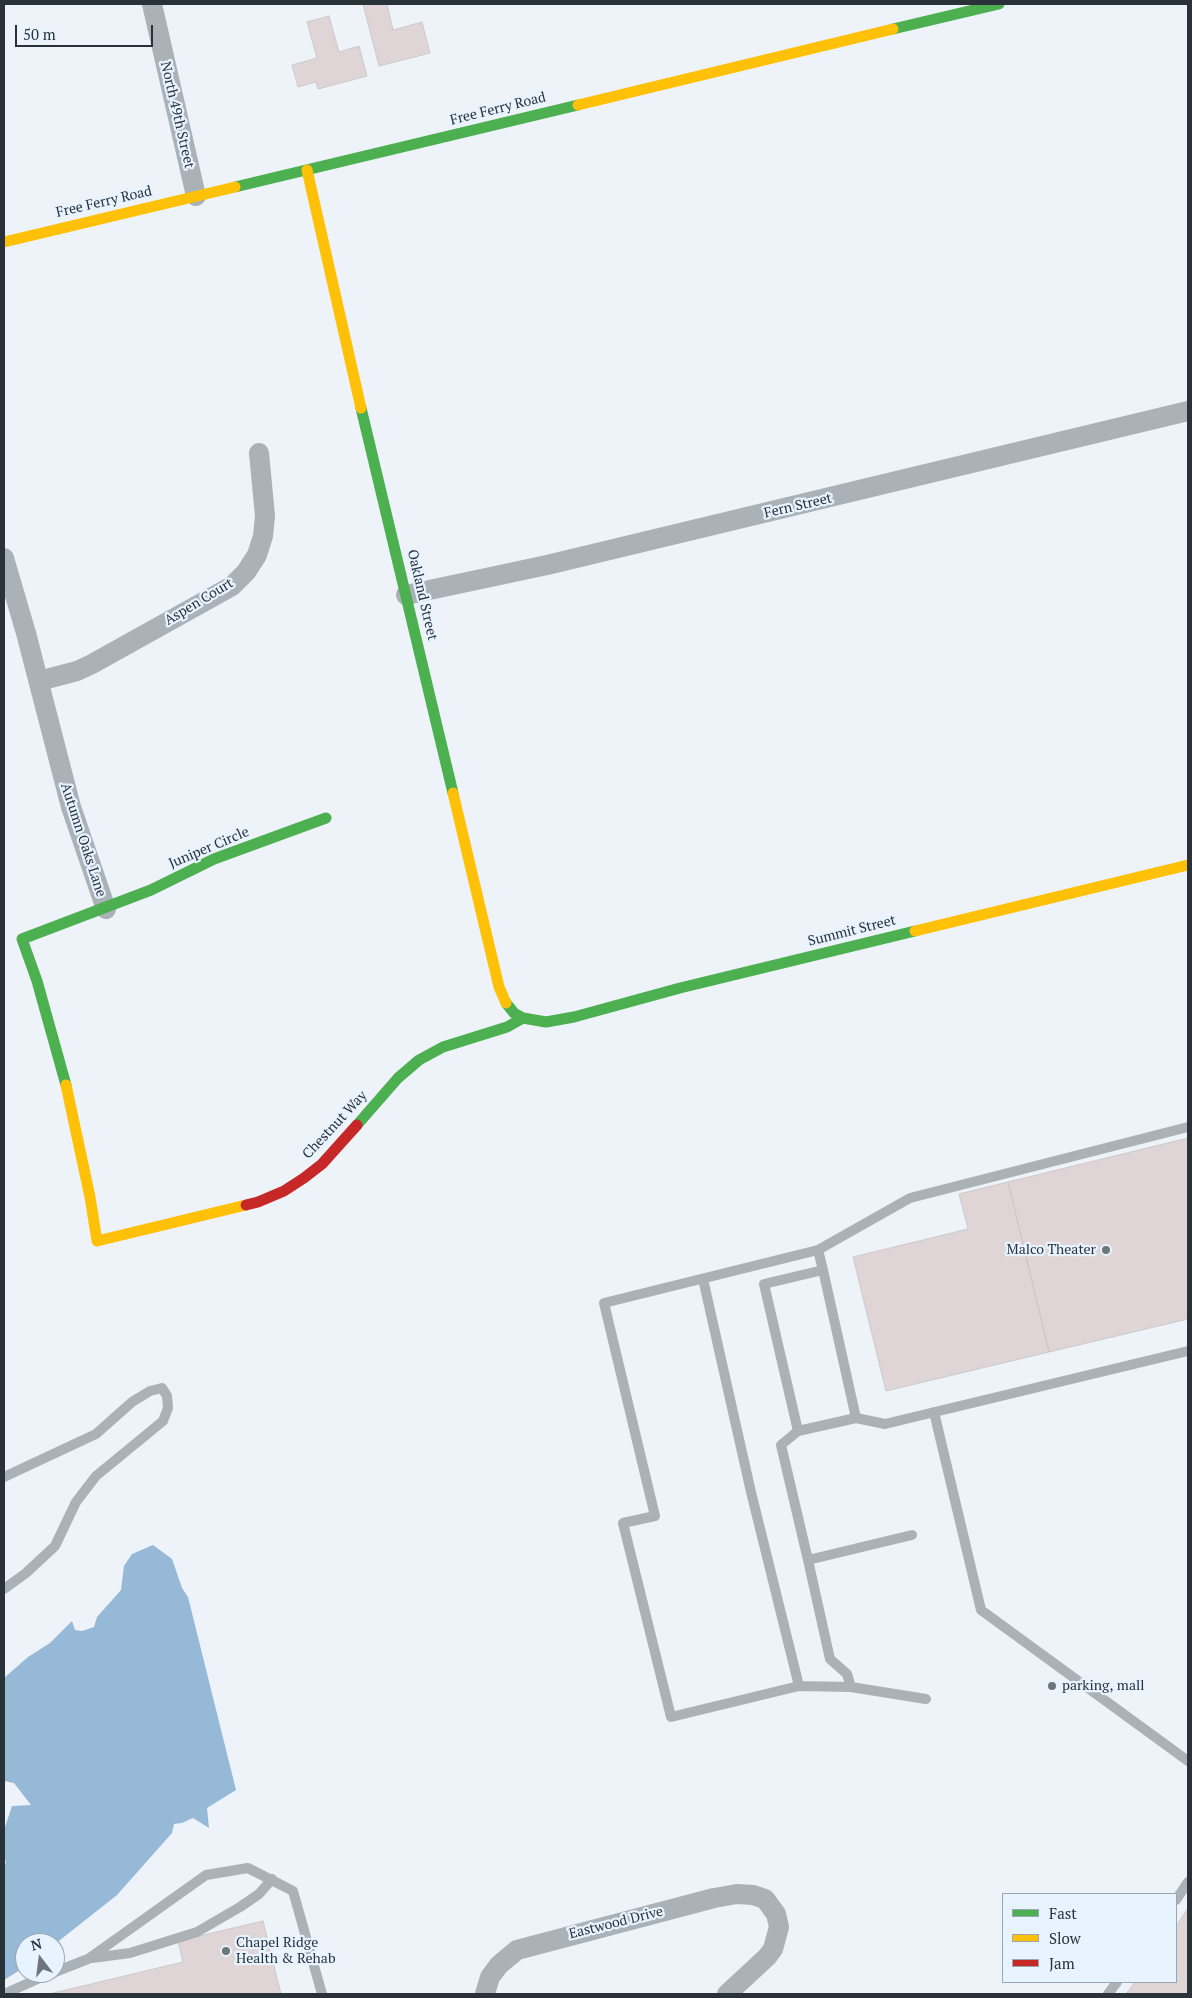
<!DOCTYPE html>
<html>
<head>
<meta charset="utf-8">
<style>
	body { margin:0 }
	#map { position:relative; width:1192px; height:1998px; overflow:hidden; background:#edf3f9; font-family:"PT Serif",serif }
	canvas { display:block }
	.frame { position:absolute; inset:0; border:5px solid #2a3239; pointer-events:none }
	.legend { position:absolute; left:1002px; top:1893px; width:175px; height:90px; box-sizing:border-box; background:#e7f3ff; border:1px solid #9ba6b0; margin:0; padding:6px 9px; list-style:none; font-size:15px; color:#2a3239 }
	.legend li { display:flex; align-items:center; gap:10px; height:25px }
	.legend b { width:25px; border:1px solid #9ba6b0 }
	.north { position:absolute; left:15px; top:1933px; width:50px; height:50px; box-sizing:border-box; background:#e7f3ff; border:1px solid #9ba6b0; border-radius:50%; rotate:345deg; font-size:14px; font-weight:700; line-height:20px; text-align:center; color:#2a3239 }
	.north::after { content:''; display:block; margin:auto; width:18px; height:22px; background:#6e767c; clip-path:polygon(50% 0,100% 100%,50% 72%,0 100%) }
	.scale { position:absolute; left:15px; top:25px; width:138px; height:22px; box-sizing:border-box; border:2px solid #2a3239; border-top:0; padding-left:6px; font-size:15px; line-height:18px; white-space:nowrap; color:#2a3239; -webkit-text-stroke:4px #e7f3ff; paint-order:stroke }
</style>
</head>
<body>
<div id="map">
<canvas width="1192" height="1998"></canvas>
<div class="frame"></div>
<ul class="legend">
<li><b style="height:6px;background:#4caf50"></b>Fast</li>
<li><b style="height:6px;background:#ffc107"></b>Slow</li>
<li><b style="height:6px;background:#c62828"></b>Jam</li>
</ul>
<div class="north">N</div>
<div class="scale">50 m</div>
</div>
<script>
const ctx = document.querySelector('canvas').getContext('2d');
ctx.lineJoin = 'round';
function fill(path, color) {
  ctx.fillStyle = color;
  ctx.fill(path, 'evenodd');
}
function poly(rows) {
  const path = new Path2D();
  for (const r of rows) {
    path.moveTo(r[0], r[1]);
    for (let i = 2; i < r.length; i += 2) path.lineTo(r[i], r[i + 1]);
  }
  return path;
}
function stroke(path, color, width, dash) {
  ctx.strokeStyle = color;
  ctx.lineWidth = width;
  ctx.lineCap = dash ? 'butt' : 'round';
  ctx.setLineDash(dash || []);
  ctx.stroke(path);
}
function label(font, color, halo, rows, align = 'center') {
  ctx.font = font + ' "PT Serif",serif';
  ctx.lineWidth = 4.5;
  ctx.setLineDash([]);
  ctx.textBaseline = 'middle';
  ctx.strokeStyle = halo;
  ctx.fillStyle = color;
  for (const [text, x, y, turn = 0] of rows) {
    ctx.save();
    ctx.translate(x, y);
    ctx.rotate((+turn || 0) * Math.PI / 180);
    ctx.textAlign = isNaN(turn) ? turn : align;
    if (halo) ctx.strokeText(text, 0, 0);
    ctx.fillText(text, 0, 0);
    ctx.restore();
  }
}
fill(poly([
	[153,1545,172,1559,182,1588,188,1597,236,1790,207,1808,209,1828,193,1818,182,1823,174,1824,172,1833,117,1895,55,1944,25,1943,25,1967,4,1980,4,1866,6,1862,4,1857,4,1830,12,1806,31,1805,14,1783,4,1781,4,1678,28,1657,50,1643,72,1621,75,1630,82,1631,94,1627,97,1617,121,1590,124,1566,132,1554]
]), '#96b9d7');
const building = poly([
	[363,4,387,4,393,30,422,22,430,53,379,66,363,4],
	[329,16,339,52,359,46,367,76,318,89,316,82,298,87,292,65,317,58,307,22,329,16],
	[1188,1138,1188,1319,1049,1352,1008,1182,1188,1138],
	[1008,1182,1049,1352,886,1391,853,1257,968,1229,959,1194,1008,1182],
	[1188,1908,1188,1994,1126,1994,1135,1982,1176,1982,1176,1926,1188,1908],
	[263,1921,281,1994,49,1994,183,1962,178,1941,263,1921]
]);
fill(building, '#dfd5d6');
stroke(building, '#ccc9cb', 1);
stroke(poly([
	[818,1250,910,1198,1188,1127],
	[703,1279,751,1492,799,1686,671,1717,623,1523,655,1516,604,1303,818,1250,823,1270],
	[934,1412,981,1610,1188,1761],
	[856,1418,823,1270,764,1284,798,1431,856,1418,885,1424,1188,1351],
	[798,1431,781,1445,808,1560],
	[4,1477,96,1434,132,1402,150,1391,162,1388,167,1396,168,1408,163,1421,96,1476,76,1502,55,1546,26,1573,4,1589],
	[799,1686,851,1687,926,1699],
	[851,1687,847,1674,830,1659,808,1560,912,1535],
	[1176,1900,1188,1882],
	[92,1958,130,1953,197,1932,240,1907,259,1894,272,1879],
	[55,1972,88,1959,206,1875,248,1868,293,1891,322,1994],
	[4,1994,51,1973],
	[1108,1994,1117,1982]
]), '#aab1b7', 10);
stroke(poly([
	[152,4,196,196],
	[4,558,26,633,71,807,106,909],
	[406,595,547,565,1188,411],
	[39,681,77,671,92,664,232,586,246,572,257,555,263,536,265,516,259,453],
	[485,1994,490,1977,499,1965,517,1950,714,1898,737,1894,753,1895,765,1899,776,1914,779,1927,773,1949,767,1957,727,1994]
]), '#aab1b7', 20);
stroke(poly([
	[893,29,999,4],
	[235,187,578,105],
	[361,408,453,793],
	[506,1003,514,1013,523,1018,546,1022,574,1017,680,988,915,931],
	[66,1085,37,981,22,939,151,890,214,859,326,818],
	[357,1125,398,1078,419,1060,443,1047,507,1027,523,1018]
]), '#4caf50', 11);
stroke(poly([
	[578,105,893,29],
	[307,170,361,408],
	[4,242,235,187],
	[453,793,499,987,506,1003],
	[915,931,1188,865],
	[66,1085,90,1197,97,1241,246,1205]
]), '#ffc107', 11);
stroke(poly([
	[246,1205,258,1202,284,1191,304,1178,322,1164,357,1125]
]), '#c62828', 11);
for (const [x, y, r, color] of [
	[1106,1250,5,"#6e767c"],
	[1052,1686,5,"#6e767c"],
	[226,1951,5,"#6e767c"]
]) {
  const dot = new Path2D();
  dot.arc(x, y, r, 0, 2 * Math.PI);
  ctx.fillStyle = color;
  ctx.fill(dot);
  stroke(dot, '#e7f3ff', 2);
}
label('14px', '#2a3239', '#e7f3ff', [
	["Free Ferry Road",498,109,-14],
	["North 49th Street",177,115,77],
	["Free Ferry Road",104,202,-13],
	["Fern Street",798,506,-13],
	["Oakland Street",422,595,77],
	["Aspen Court",199,602,-31],
	["Autumn Oaks Lane",83,840,72],
	["Juniper Circle",209,848,-23],
	["Summit Street",852,931,-14],
	["Chestnut Way",335,1125,-47],
	["Eastwood Drive",616,1923,-14]
]);
label('14px', '#2a3239', '#e7f3ff', [
	["Malco Theater",1096,1250,"right"],
	["parking, mall",1062,1686],
	["Chapel Ridge",236,1943],
	["Health & Rehab",236,1959]
], 'left');
</script>
</body>
</html>
